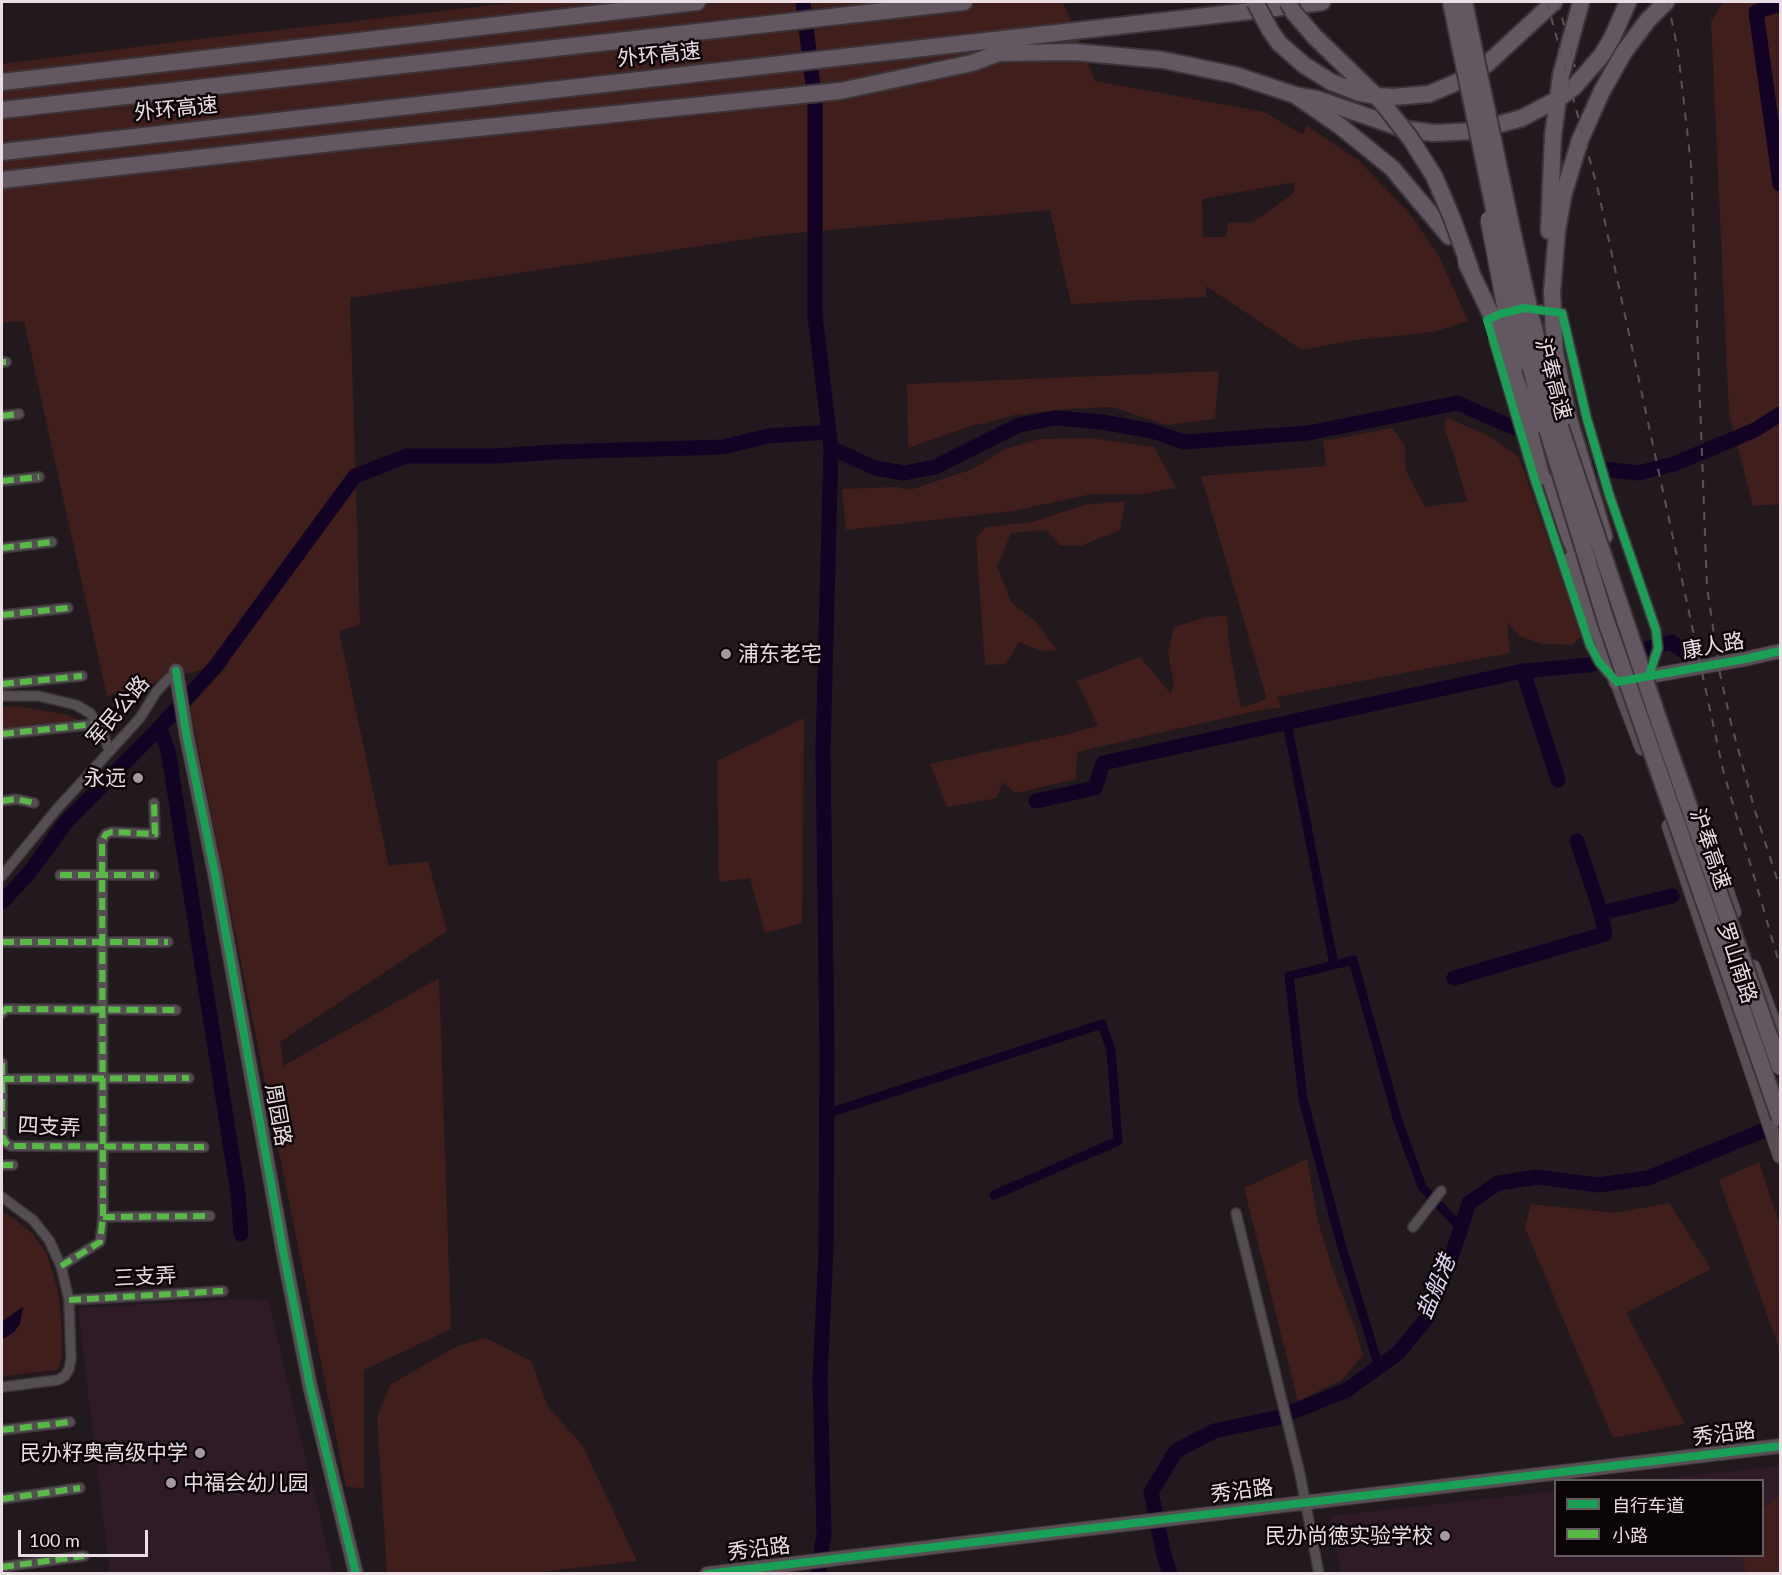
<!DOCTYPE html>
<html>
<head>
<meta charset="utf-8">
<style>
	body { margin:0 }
	#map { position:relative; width:1782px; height:1575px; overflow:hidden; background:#22191e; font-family:Lato,"Noto Sans SC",sans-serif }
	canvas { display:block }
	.frame { position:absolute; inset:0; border:3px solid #eadee4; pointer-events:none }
	.legend { position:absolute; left:1554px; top:1479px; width:210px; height:78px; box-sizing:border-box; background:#0a0407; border:2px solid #645b5f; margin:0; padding:8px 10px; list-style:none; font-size:18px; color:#eadee4 }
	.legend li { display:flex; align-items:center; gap:12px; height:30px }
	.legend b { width:30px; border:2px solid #645b5f }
	.scale { position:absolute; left:18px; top:1530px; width:130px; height:27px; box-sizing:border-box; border:3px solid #eadee4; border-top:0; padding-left:8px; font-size:18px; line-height:21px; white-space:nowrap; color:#eadee4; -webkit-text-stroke:4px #0a0407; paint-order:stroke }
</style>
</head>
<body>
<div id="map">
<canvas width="1782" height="1575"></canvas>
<div class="frame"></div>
<ul class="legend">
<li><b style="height:8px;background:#1a9f57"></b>自行车道</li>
<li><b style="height:8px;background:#58b947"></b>小路</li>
</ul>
<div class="scale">100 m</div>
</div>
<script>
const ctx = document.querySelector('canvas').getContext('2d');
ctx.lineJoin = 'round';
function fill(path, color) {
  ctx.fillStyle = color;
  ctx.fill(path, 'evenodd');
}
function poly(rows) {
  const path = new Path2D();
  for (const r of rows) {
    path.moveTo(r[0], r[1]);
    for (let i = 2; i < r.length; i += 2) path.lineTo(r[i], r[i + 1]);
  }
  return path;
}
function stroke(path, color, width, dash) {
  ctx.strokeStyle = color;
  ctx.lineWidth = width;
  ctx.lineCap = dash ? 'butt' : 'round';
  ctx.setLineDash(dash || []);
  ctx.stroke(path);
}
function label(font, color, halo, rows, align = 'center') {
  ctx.font = font + ' Lato,"Noto Sans SC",sans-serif';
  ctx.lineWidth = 5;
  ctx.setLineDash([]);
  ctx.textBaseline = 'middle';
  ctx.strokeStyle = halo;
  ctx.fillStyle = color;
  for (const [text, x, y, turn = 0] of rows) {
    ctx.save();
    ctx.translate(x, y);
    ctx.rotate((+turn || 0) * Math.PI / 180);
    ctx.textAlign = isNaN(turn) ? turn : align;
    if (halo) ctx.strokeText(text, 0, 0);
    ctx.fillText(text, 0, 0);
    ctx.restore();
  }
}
fill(poly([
	[237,1299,268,1300,333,1573,110,1573,78,1308],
	[1780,1466,1780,1573,1341,1573,1330,1516,1555,1491,1556,1556,1762,1556,1762,1480,1651,1480]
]), '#2f1b27');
fill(poly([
	[520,2,1063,2,1095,81,1264,112,1303,135,1306,125,1359,161,1410,214,1440,258,1468,321,1433,332,1355,340,1302,350,1206,286,1206,297,1071,304,1050,210,774,235,350,298,360,625,339,631,389,866,428,861,447,931,280,1042,283,1066,439,978,451,1329,364,1370,364,1489,346,1486,190,707,230,662,107,696,24,321,2,323,2,64,183,41],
	[1295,182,1293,194,1253,222,1228,223,1226,237,1203,237,1202,199],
	[1724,2,1780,2,1780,504,1753,506,1729,413,1711,21],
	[1219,371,1215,419,1167,425,1112,407,1067,409,1015,415,968,427,908,448,907,384],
	[1447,418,1489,436,1519,457,1581,636,1572,645,1542,644,1519,636,1507,622,1510,653,1277,697,1281,707,1255,711,1077,752,1076,779,1016,793,1002,782,997,798,947,807,930,764,1068,734,1098,726,1077,681,1140,657,1171,694,1174,683,1168,653,1174,627,1204,618,1227,615,1229,646,1241,708,1267,699,1201,476,1326,466,1323,441,1392,428,1405,446,1405,469,1425,507,1467,501,1454,455,1444,428],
	[1090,438,1154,447,1176,488,1142,494,1092,494,1013,511,846,530,842,489,895,487,910,490,973,469,1005,449,1040,439],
	[1125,501,1120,530,1080,546,1060,545,1046,530,1011,533,997,567,1011,602,1037,623,1057,650,1041,651,1019,642,1006,664,985,665,976,538,986,527,1032,522,1084,505],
	[16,706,69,715,80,721,2,730,2,707],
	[804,718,802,923,765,933,750,878,719,882,717,761],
	[1307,1159,1318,1221,1332,1268,1354,1325,1363,1355,1342,1380,1298,1401,1244,1188],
	[1759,1162,1780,1226,1780,1351,1719,1180],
	[1669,1203,1711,1269,1626,1313,1685,1424,1613,1438,1525,1228,1531,1204,1615,1213],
	[2,1211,17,1221,33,1234,47,1254,58,1291,61,1319,62,1354,60,1366,56,1370,2,1376],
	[486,1338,531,1361,548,1407,582,1445,637,1561,523,1574,387,1573,377,1418,390,1385,457,1346],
	[1780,1496,1780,1573,1747,1573,1741,1556,1762,1556,1763,1508]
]), '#401e1b');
fill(poly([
	[23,1307,20,1324,14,1332,2,1340,2,1321]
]), '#120324');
stroke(poly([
	[1287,723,1334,965,1289,976,1303,1099,1341,1244,1379,1367],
	[1334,965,1353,960,1398,1121,1422,1187,1461,1228],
	[826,1114,1102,1024,1111,1050,1118,1141,994,1195]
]), '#120324', 9);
stroke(poly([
	[803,2,815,102,815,316,831,448,823,751,827,1052,826,1250,820,1378,824,1534,818,1574],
	[1780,4,1756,12,1780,184],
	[831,448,875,468,904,473,935,467,1019,425,1055,418,1102,422,1152,431,1184,442,1308,433,1457,403,1528,434,1559,457,1576,466,1638,473,1674,464,1755,430,1780,414],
	[1523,671,1558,780],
	[159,728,168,750,238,1193,241,1234],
	[1036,801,1095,788,1103,763,1523,671,1589,665,1671,642,1691,656],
	[1577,841,1601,913],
	[2,902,30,872,66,822,159,728,215,667,355,476,407,456,497,456,554,452,723,447,768,436,828,432],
	[1454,978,1605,934,1601,913,1672,896],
	[1170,1574,1163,1551,1151,1492,1176,1451,1214,1431,1280,1417,1347,1390,1398,1353,1427,1318,1453,1252,1469,1203,1498,1183,1537,1177,1598,1185,1648,1178,1777,1125,1780,1125]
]), '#120324', 15);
const street = poly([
	[1528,308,1562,313,1587,419,1609,494,1656,630,1658,648,1649,675],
	[1494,341,1534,477,1590,645,1599,662,1610,675],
	[2,362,6,362],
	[2,416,19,414],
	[2,481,39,477],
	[2,548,52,542],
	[2,615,68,608],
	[2,684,82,676],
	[2,696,39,696,76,705,90,713,102,731,109,750],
	[2,734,96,724],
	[2,801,16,799,34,803],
	[60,875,154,875],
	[2,876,56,810,140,718,156,692,169,678],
	[2,942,168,942],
	[2,1013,6,1009,10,1009,176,1010],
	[2,1063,2,1136,6,1143,11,1146,204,1147],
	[2,1079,189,1078],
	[2,1165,13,1165],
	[2,1197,33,1220,49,1240,61,1266,69,1300,71,1359,69,1369,65,1376,58,1380,2,1387],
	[1236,1213,1300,1474,1319,1574],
	[103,1217,210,1216],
	[1413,1227,1441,1191],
	[61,1266,100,1242,103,1217,102,841,106,834,112,832,155,834,154,803],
	[69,1300,223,1291],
	[2,1430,70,1422],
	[2,1499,80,1488],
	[2,1567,84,1556]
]);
const secondary = poly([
	[176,671,187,738,215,874,284,1255,310,1386,356,1574],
	[1642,748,1617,682,1745,659,1780,651],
	[1669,826,1780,1156],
	[1705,828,1734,912],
	[1753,967,1780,1040],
	[707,1574,1780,1446]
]);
const primary = poly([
	[1571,559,1617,682]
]);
const highway = poly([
	[2,82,697,2],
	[1429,94,1462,80,1487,64,1554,2],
	[1298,97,1340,126,1392,168,1449,236],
	[2,110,964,2],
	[2,152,1242,12,1322,2],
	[2,180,350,141,840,91,972,63,999,53,1074,52,1163,60,1235,75,1295,95,1317,99,1404,129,1434,133,1474,131,1522,118,1558,99,1574,87,1602,55,1613,36,1628,2],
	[1549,231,1553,136,1561,75,1581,2],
	[1552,292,1557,231,1563,196,1580,140,1602,91,1624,52,1648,20,1666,2],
	[1568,416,1604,536],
	[1543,457,1569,536,1585,573]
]);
stroke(street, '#3b3438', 12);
stroke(secondary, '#3b3438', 16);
stroke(primary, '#3b3438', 18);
stroke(highway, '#3b3438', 20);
stroke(street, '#544e52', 9);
stroke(secondary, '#574f54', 14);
stroke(primary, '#62575f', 15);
stroke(highway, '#635762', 16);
stroke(poly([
	[1547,2,1598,190,1723,770,1780,966],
	[1558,2,1575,67],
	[1668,2,1678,51,1691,165,1707,587,1720,674,1731,723,1755,811,1780,888]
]), '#595356', 2, [8, 8]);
const primaryBridge = poly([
	[1488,219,1516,366],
	[1526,416,1542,477]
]);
const highwayBridge = poly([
	[1255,2,1270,30,1279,43,1304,65,1331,82,1360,93,1377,96,1393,97,1429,94],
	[1288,2,1294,13,1315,37,1381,101,1410,138,1434,176,1452,218,1471,271],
	[1451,2,1497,223,1518,319,1545,422,1606,621,1780,1118],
	[1464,2,1510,221,1531,317,1557,418,1660,724,1780,1067],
	[1466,262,1496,325,1533,427],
	[1552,292,1555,353,1568,416]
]);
stroke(primaryBridge, '#3b3438', 18, []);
stroke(highwayBridge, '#3b3438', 20, []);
stroke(primaryBridge, '#62575f', 15);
stroke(highwayBridge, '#635762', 16);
stroke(poly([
	[2,362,6,362],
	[2,416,19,414],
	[2,481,39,477],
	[2,548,52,542],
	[2,615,68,608],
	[2,684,82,676],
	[2,734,96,724],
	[2,801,16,799,34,803],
	[60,875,154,875],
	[2,942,168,942],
	[2,1013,6,1009,10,1009,176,1010],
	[2,1063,2,1136,6,1143,11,1146,204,1147],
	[2,1079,189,1078],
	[2,1165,13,1165],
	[103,1217,210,1216],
	[61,1266,100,1242,103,1217,102,841,106,834,112,832,155,834,154,803],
	[69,1300,223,1291],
	[2,1430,70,1422],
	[2,1499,80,1488],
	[2,1567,84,1556]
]), '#58b947', 6, [12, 6]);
stroke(poly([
	[176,671,187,738,215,874,284,1255,310,1386,356,1574],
	[1649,675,1658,648,1656,630,1609,494,1587,419,1562,313,1524,308,1500,314,1487,320,1534,477,1590,645,1599,662,1617,682,1745,659,1780,651],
	[707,1574,1780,1446]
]), '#1a9f57', 8);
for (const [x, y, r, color] of [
	[726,654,6,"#a4999f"],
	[138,778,6,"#a4999f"],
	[200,1453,6,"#a4999f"],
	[171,1483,6,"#a4999f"],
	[1445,1536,6,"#a4999f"]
]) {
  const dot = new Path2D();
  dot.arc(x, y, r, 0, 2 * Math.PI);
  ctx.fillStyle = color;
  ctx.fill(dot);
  stroke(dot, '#0a0407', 2);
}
label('21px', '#eadee4', '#0a0407', [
	["外环高速",659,55,-6],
	["外环高速",176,109,-6],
	["沪奉高速",1553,379,75],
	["康人路",1713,646,-10],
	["军民公路",118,711,-50],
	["沪奉高速",1710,849,71],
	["罗山南路",1737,963,72],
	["周园路",278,1115,80],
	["四支弄",49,1127,3],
	["三支弄",145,1277,-3],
	["秀沿路",1724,1434,-7],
	["秀沿路",1242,1491,-7],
	["秀沿路",759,1549,-7]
]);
label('21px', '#eadee4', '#0a0407', [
	["浦东老宅",738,654,"left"],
	["永远",126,778],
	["民办籽奥高级中学",188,1453],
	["中福会幼儿园",183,1483,"left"],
	["民办尚徳实验学校",1433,1536]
], 'right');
label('italic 22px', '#e0d7f5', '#0a0407', [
	["盐船港",1436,1287,-67]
]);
</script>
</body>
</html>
